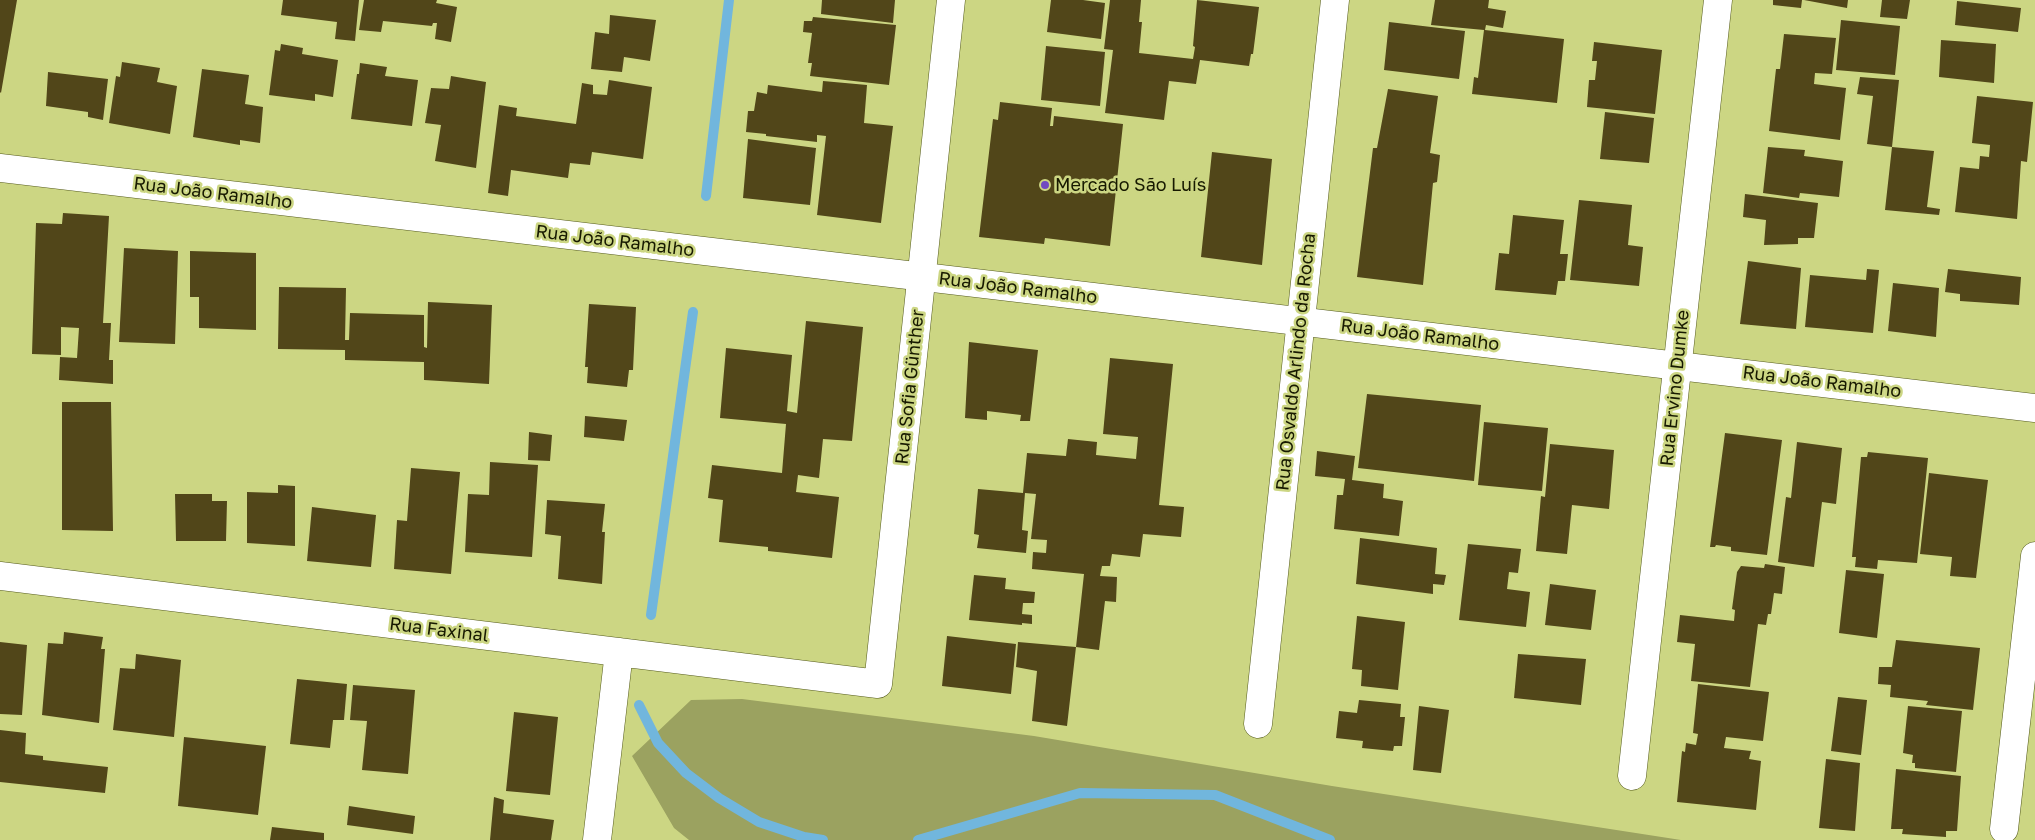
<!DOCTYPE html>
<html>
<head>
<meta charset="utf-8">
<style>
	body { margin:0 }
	canvas { display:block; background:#ccd683 }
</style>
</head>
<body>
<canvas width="2035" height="840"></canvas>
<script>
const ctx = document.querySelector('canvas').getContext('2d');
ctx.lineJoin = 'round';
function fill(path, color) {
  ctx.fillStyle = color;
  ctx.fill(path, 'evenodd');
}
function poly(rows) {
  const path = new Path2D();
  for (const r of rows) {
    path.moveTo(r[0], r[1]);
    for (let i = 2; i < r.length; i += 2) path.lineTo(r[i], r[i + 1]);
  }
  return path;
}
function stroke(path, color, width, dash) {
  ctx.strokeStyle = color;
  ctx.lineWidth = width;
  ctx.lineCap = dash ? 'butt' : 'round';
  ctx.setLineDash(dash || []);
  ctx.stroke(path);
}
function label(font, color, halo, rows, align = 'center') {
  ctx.font = font + ' "Golos Text",sans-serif';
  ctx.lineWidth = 5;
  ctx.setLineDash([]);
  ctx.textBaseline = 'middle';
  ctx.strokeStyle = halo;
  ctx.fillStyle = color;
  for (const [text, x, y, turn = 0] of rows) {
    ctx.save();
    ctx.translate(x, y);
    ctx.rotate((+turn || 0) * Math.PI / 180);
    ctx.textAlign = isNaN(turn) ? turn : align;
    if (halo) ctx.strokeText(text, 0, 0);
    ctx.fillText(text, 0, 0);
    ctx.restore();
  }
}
fill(poly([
	[742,699,1034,736,1332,786,1681,840,689,840,674,828,632,756,691,700]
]), '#9ba260');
stroke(poly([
	[706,196,729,0],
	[651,615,693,312],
	[639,705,658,743,686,773,719,798,759,822,804,837,823,840],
	[918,840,1080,793,1215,795,1330,840]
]), '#71b6dd', 10);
fill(poly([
	[0,0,17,0,1,93,0,92],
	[283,0,359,0,355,41,335,39,337,22,281,15],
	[364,0,437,0,436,3,457,7,451,42,435,39,437,23,433,23,432,26,383,21,381,32,359,30],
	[822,0,895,0,893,23,821,14],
	[1051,0,1083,0,1105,3,1101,39,1047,32],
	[1110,0,1141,0,1139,22,1142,22,1139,53,1193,59,1195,47,1193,46,1197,0,1259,7,1253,54,1251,54,1249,66,1200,60,1196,84,1169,81,1164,120,1105,113,1113,50,1104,49],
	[1435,0,1489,0,1488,8,1506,11,1503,28,1486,25,1485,30,1564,39,1557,103,1472,94,1474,77,1478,78,1484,30,1431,25],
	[1773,0,1802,0,1801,8,1773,5],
	[1804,0,1848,0,1847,8],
	[1882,0,1910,0,1907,19,1880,17],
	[1957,1,2021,8,2018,32,1955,25],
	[610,15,656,20,650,61,624,57,622,72,591,69,595,32,609,34],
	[813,17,896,25,889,85,810,76,812,63,808,63,812,33,803,32,804,21,812,21],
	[1841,20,1900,26,1895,75,1836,70],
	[1389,22,1465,31,1459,79,1384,70],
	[1784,34,1836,38,1832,74,1815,73,1814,84,1846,88,1840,140,1769,131,1776,69,1780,69],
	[1941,40,1996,44,1994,83,1939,77],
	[1594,42,1662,50,1655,114,1587,107,1589,80,1595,80,1597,61,1592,61],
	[281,44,303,48,302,54,338,60,333,97,315,94,315,101,269,95,275,50,280,51],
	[1046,46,1105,52,1100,106,1041,100],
	[122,62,160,68,157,82,177,86,170,134,109,123,116,76,120,77],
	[360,63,387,67,385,76,418,80,412,126,351,119,357,74,359,74],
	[202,69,249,75,245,104,263,107,260,143,240,140,240,145,193,137],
	[48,72,108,79,103,120,88,117,88,112,46,106],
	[451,76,486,82,476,168,435,161,441,125,425,123,431,88,449,89],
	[1860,77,1899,80,1892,147,1934,151,1927,207,1940,209,1939,215,1885,210,1892,147,1867,144,1873,96,1857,94],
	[609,80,652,87,643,159,592,152,590,165,570,163,568,178,511,170,508,196,488,193,499,105,517,108,516,116,576,124,582,83,593,85,593,94,607,95],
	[823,81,867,85,864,123,893,126,881,223,817,215,826,136,817,135,817,142,766,136,766,134,746,132,748,111,754,111,757,92,767,94,768,85,822,92],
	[1388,89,1438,96,1430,153,1440,155,1437,182,1433,183,1423,285,1357,277,1373,148,1377,148],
	[1977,96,2033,102,2027,162,2021,161,2017,219,1955,212,1960,167,1979,169,1980,156,1989,157,1990,145,1972,143],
	[1000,102,1052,108,1050,126,1053,126,1054,116,1123,124,1110,246,1045,238,1044,244,979,237,993,119,998,120],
	[1605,112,1654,118,1649,163,1600,159],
	[748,139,816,148,810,205,743,198],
	[1768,147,1805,150,1804,156,1843,161,1839,197,1800,193,1799,198,1763,193],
	[1212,152,1272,159,1262,265,1201,257],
	[1745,194,1818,203,1814,238,1798,238,1798,244,1764,245,1766,220,1743,217],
	[1579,200,1632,205,1628,245,1643,247,1639,286,1570,280],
	[63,213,109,216,103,323,111,323,109,360,113,360,113,384,59,380,60,357,77,358,79,328,61,327,61,355,32,354,36,223,62,224],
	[1513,215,1564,220,1560,254,1568,254,1565,281,1558,281,1556,295,1495,290,1499,253,1509,254],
	[124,248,178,251,175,344,119,342],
	[190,251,256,253,256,330,199,328,199,297,190,297],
	[1748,261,1801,268,1796,329,1740,324],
	[1867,269,1879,270,1873,333,1805,327,1810,275,1866,280],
	[1948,269,2021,277,2019,305,1960,301,1960,294,1945,292],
	[1893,283,1939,288,1936,337,1888,331],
	[279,287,346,288,345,340,349,340,350,313,424,315,424,347,427,348,428,302,492,305,489,384,424,380,424,362,345,360,345,350,278,349],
	[589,304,636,307,633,370,629,370,627,387,587,383,588,367,585,367],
	[806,321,863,327,852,441,823,439,819,478,798,475,796,492,839,497,832,558,768,551,768,547,719,542,723,500,708,498,712,465,782,473,786,424,720,418,726,348,792,355,787,411,797,413],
	[969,342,1038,350,1030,421,1020,421,1021,415,987,411,987,420,965,418],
	[1110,358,1173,364,1159,505,1184,507,1181,537,1143,534,1140,557,1112,554,1110,566,1102,566,1100,576,1117,577,1116,602,1105,601,1099,650,1076,647,1067,726,1032,721,1037,671,1016,667,1018,642,1076,647,1084,574,1032,569,1033,552,1046,553,1047,540,1031,539,1036,494,1025,493,1022,530,1028,531,1026,553,977,548,979,535,974,534,978,489,1023,493,1027,453,1066,456,1068,439,1097,442,1096,455,1136,459,1138,437,1103,434],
	[1367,394,1481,405,1474,481,1358,468],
	[62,402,111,402,113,531,62,530],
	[585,416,627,420,624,441,584,437],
	[1484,422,1548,428,1542,491,1478,485],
	[529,432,552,435,550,461,528,460],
	[1725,433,1782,440,1767,555,1731,551,1731,547,1716,545,1715,547,1710,547],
	[1797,442,1842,448,1836,504,1822,502,1814,567,1778,562,1786,497,1791,498],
	[1550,444,1614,450,1609,509,1572,505,1567,554,1536,551,1541,496,1545,497],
	[1317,451,1355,456,1352,480,1384,484,1383,498,1403,501,1399,536,1334,529,1337,495,1343,495,1345,479,1315,476],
	[1868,452,1928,458,1917,563,1878,560,1877,569,1855,567,1856,557,1852,557,1861,457,1867,457],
	[490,462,538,465,532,557,465,552,468,494,489,495],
	[411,468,460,472,451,574,394,569,397,520,407,521],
	[1929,473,1988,480,1976,578,1950,576,1952,557,1920,554],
	[278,485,295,486,295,546,247,543,247,492,278,493],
	[175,494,212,494,212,501,227,501,226,541,176,541],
	[547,500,605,504,602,532,605,532,602,584,558,579,561,536,545,534],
	[312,507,376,515,371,567,307,561],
	[1360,538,1437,548,1435,574,1446,575,1444,585,1433,584,1433,594,1356,584],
	[1468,544,1521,549,1518,573,1509,572,1507,589,1530,592,1526,627,1459,620],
	[1765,564,1785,567,1782,594,1774,593,1771,614,1768,614,1766,625,1758,624,1750,687,1691,681,1695,644,1677,642,1680,615,1734,621,1735,610,1732,609,1737,572,1741,566,1764,568],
	[1846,570,1884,574,1877,638,1839,633],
	[974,575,1006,578,1005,589,1035,592,1034,603,1023,603,1022,614,1032,615,1032,624,1022,623,1022,625,969,620],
	[1550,584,1596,590,1591,630,1545,625],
	[1357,616,1405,622,1398,690,1361,686,1362,670,1352,669],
	[64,632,103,637,101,649,105,649,99,723,42,715,48,643,63,644],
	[947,636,1016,644,1011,694,942,686],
	[1896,640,1980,648,1973,710,1926,705,1928,701,1890,697,1891,685,1878,684,1879,667,1892,667],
	[0,642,27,645,22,715,0,714],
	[136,654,181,660,174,737,113,730,120,668,135,669],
	[1518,654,1586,659,1581,705,1514,698],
	[297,679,347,684,344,720,333,720,330,748,290,744],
	[1698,684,1769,692,1763,741,1726,737,1724,748,1751,751,1749,759,1761,761,1756,810,1677,802,1682,751,1685,752,1686,743,1696,745,1698,734,1693,733],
	[353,685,415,690,408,774,362,770,367,721,350,720],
	[1838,697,1867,700,1861,755,1831,751],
	[1359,700,1401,704,1400,717,1405,717,1402,746,1394,746,1393,751,1362,748,1363,741,1336,738,1339,711,1357,713],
	[1419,706,1449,710,1441,773,1413,770],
	[1908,706,1962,711,1956,772,1915,768,1915,763,1912,763,1913,755,1903,753],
	[514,712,558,717,550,795,506,791],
	[0,730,26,733,25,754,43,756,43,760,108,767,105,793,0,782],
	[184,737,266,746,258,815,178,806],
	[1826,759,1860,763,1855,831,1819,828],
	[1896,769,1961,776,1957,831,1946,831,1946,837,1902,834,1903,829,1891,829],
	[494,797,504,800,503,813,554,820,551,840,490,840],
	[349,806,415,816,413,834,347,825],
	[272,827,324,833,324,840,270,840]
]), '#514619');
const street = poly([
	[0,576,878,684,951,0],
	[1258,724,1335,0],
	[1632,776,1718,0],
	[2004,829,2035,556],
	[597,840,619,652]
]);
const secondary = poly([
	[0,168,2035,408]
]);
stroke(street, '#555b1c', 29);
stroke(secondary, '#555b1c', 29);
stroke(street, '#fff', 28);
stroke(secondary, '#fff', 28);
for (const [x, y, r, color] of [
	[1045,185,5,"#714ac2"]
]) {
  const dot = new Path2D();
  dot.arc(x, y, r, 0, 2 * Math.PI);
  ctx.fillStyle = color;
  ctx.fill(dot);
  stroke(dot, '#ccd683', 2);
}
label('18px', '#171900', '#ccd683', [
	["Mercado São Luís",1055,185]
], 'left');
label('18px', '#171900', '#ccd683', [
	["Rua João Ramalho",213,193,7],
	["Rua João Ramalho",615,241,7],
	["Rua João Ramalho",1018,288,7],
	["Rua João Ramalho",1420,335,7],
	["Rua Osvaldo Arlindo da Rocha",1296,362,-84],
	["Rua João Ramalho",1822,382,7],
	["Rua Sofia Günther",910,387,-84],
	["Rua Ervino Dumke",1675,388,-84],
	["Rua Faxinal",439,630,7]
]);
</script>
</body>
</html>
